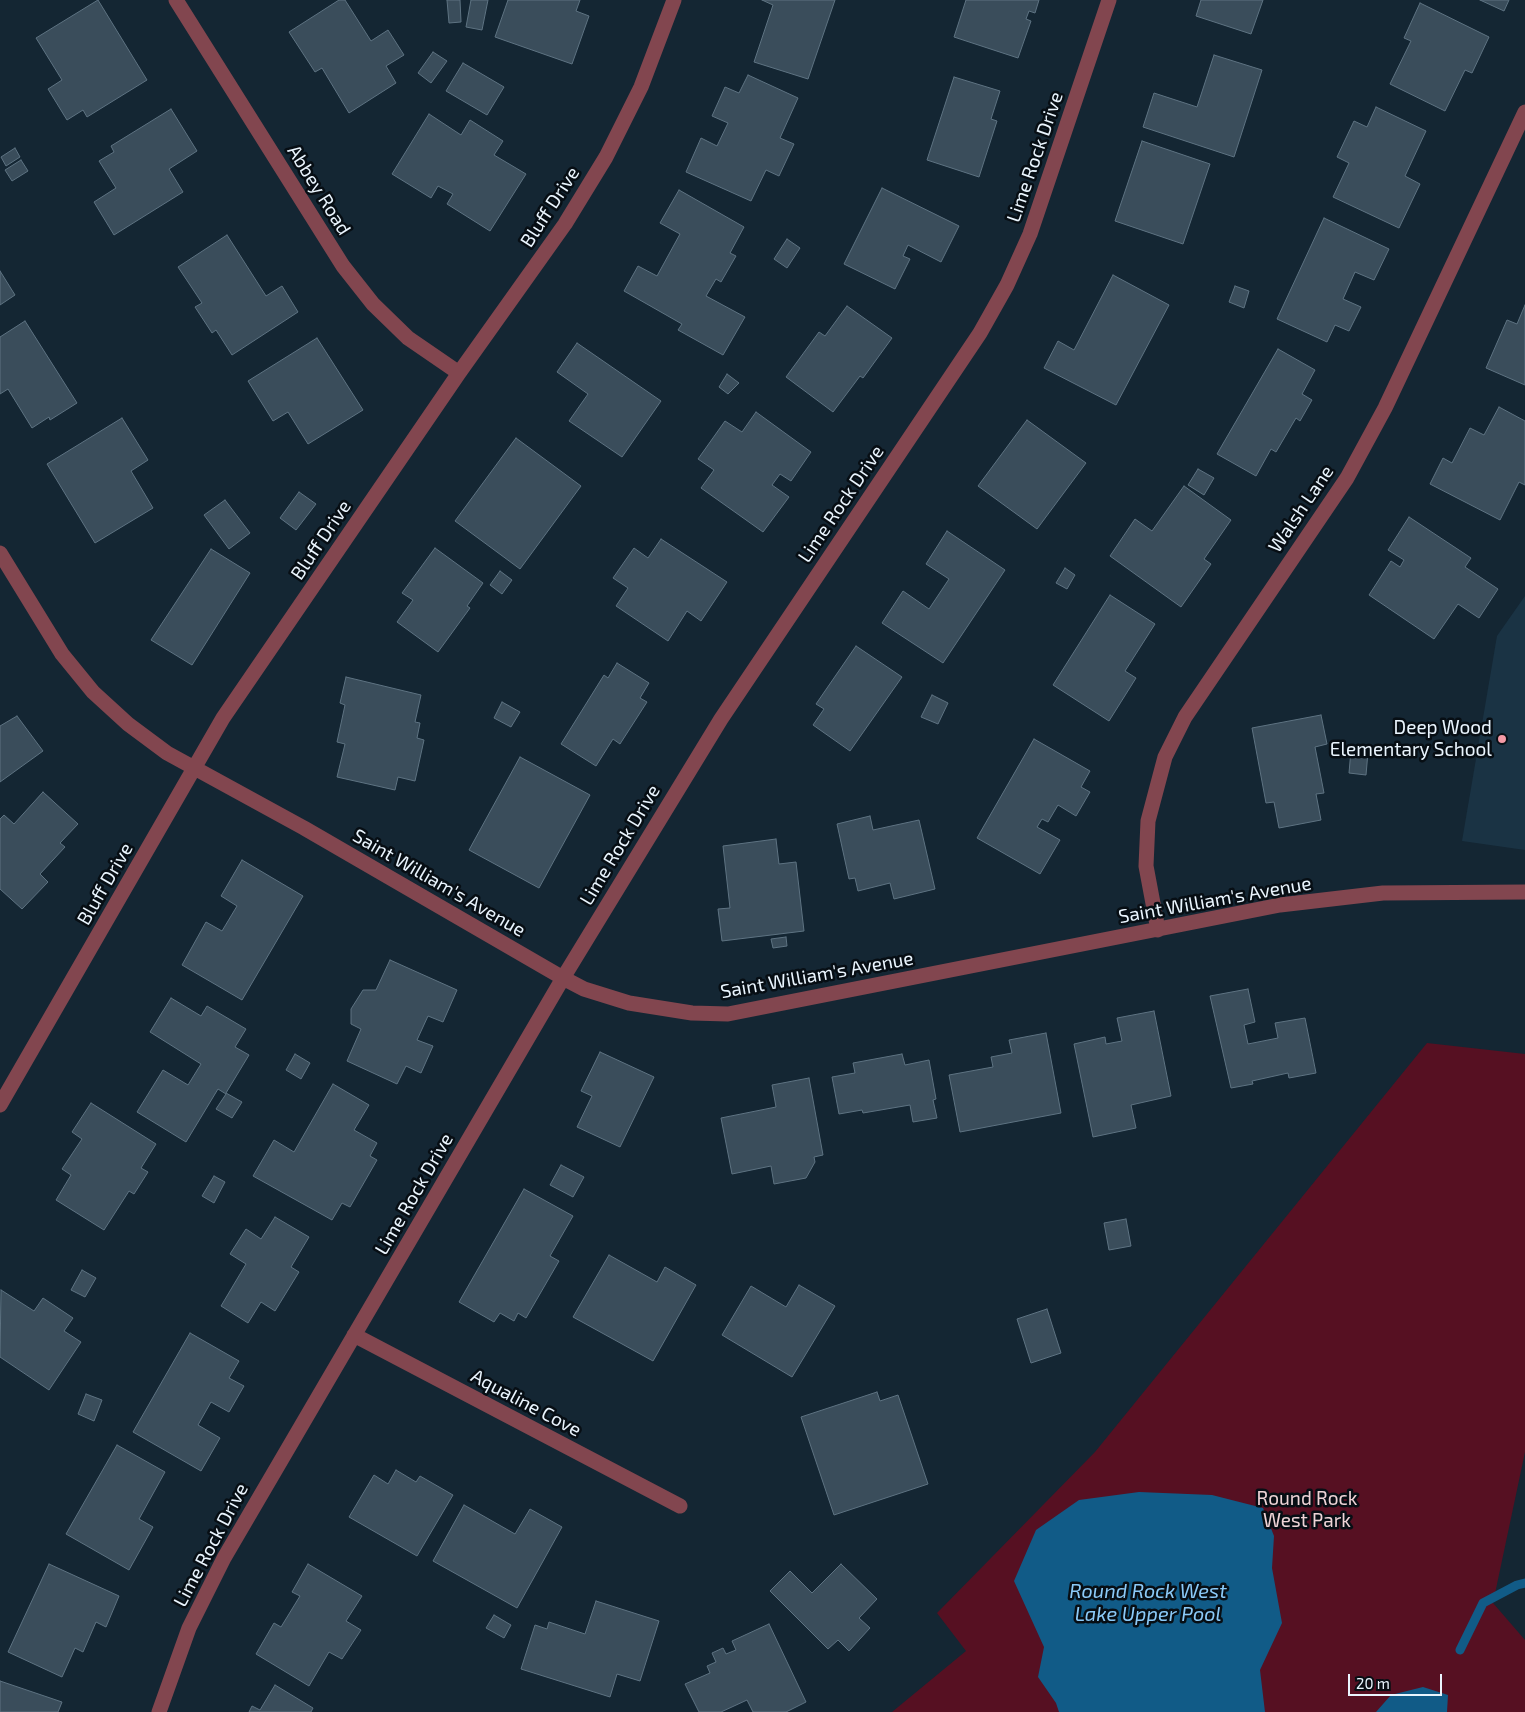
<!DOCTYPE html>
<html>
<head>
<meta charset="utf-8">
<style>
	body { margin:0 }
	#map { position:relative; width:1525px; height:1712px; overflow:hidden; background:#142633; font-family:"Exo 2",sans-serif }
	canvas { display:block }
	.scale { position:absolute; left:1348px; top:1674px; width:94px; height:22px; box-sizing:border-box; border:2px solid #eaf5fe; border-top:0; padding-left:6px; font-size:15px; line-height:18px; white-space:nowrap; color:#eaf5fe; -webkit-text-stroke:4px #070e14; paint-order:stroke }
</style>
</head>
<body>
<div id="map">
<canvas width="1525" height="1712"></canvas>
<div class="scale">20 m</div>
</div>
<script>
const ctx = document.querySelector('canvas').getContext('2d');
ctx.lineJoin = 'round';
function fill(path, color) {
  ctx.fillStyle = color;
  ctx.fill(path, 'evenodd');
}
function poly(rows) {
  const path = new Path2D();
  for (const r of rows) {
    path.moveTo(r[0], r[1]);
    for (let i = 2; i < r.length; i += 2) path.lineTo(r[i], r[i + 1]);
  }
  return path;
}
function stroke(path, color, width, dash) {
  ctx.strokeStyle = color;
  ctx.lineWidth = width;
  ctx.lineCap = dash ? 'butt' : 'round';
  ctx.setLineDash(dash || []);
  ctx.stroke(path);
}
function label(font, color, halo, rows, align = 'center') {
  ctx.font = font + ' "Exo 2",sans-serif';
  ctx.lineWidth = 5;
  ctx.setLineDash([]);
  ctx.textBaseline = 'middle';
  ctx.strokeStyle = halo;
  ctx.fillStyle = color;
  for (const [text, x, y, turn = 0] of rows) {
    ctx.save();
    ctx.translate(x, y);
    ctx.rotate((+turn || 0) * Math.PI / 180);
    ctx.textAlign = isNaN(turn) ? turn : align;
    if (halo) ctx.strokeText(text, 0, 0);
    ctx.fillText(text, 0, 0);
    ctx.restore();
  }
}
fill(poly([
	[1525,596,1525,850,1462,841,1497,636]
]), '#1a3344');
fill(poly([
	[1427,1043,1525,1054,1525,1452,1493,1603,1525,1640,1525,1712,892,1712,966,1651,937,1613,1095,1452]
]), '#561022');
fill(poly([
	[1139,1492,1212,1495,1263,1508,1274,1536,1272,1568,1282,1623,1260,1670,1265,1712,1059,1712,1056,1703,1038,1677,1044,1647,1014,1581,1036,1530,1079,1500],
	[1423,1687,1448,1695,1447,1712,1376,1712,1391,1695]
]), '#115b87');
stroke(poly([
	[1460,1650,1483,1603,1517,1585,1525,1583]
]), '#115b87', 9);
const building = poly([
	[98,0,147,80,87,117,83,110,67,120,48,89,62,80,36,38,98,0],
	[339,0,345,0,371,41,388,30,404,55,386,66,396,83,349,113,322,68,315,72,289,32,339,0],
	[447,0,460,0,461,22,449,23,447,0],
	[471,0,488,0,482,30,466,27,471,0],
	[508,0,580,0,576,11,589,16,572,64,495,37,508,0],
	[762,0,835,0,808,79,754,62,773,5,762,0],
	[966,0,1039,0,1035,13,1029,11,1026,19,1031,21,1018,58,954,37,966,0],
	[1201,0,1263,0,1251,34,1196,16,1201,0],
	[1480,0,1509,0,1504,11,1480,0],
	[1420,3,1489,37,1472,73,1465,70,1445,111,1390,84,1411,41,1404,38,1420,3],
	[433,52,447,61,431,83,418,73,433,52],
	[1214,55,1262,70,1234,157,1143,127,1154,93,1197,107,1214,55],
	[463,63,504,87,487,115,446,91,463,63],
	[748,75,798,98,780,138,794,144,779,176,766,170,751,201,686,172,701,138,717,146,728,123,712,116,725,87,739,93,748,75],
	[954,77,1000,91,991,119,997,121,979,177,927,160,954,77],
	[1376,107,1426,131,1405,176,1420,184,1399,228,1333,197,1349,163,1337,157,1354,121,1367,127,1376,107],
	[171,109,197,151,169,169,183,192,114,235,94,202,116,188,99,161,114,152,111,146,171,109],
	[429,114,461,135,470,120,503,141,494,155,526,174,490,231,447,204,453,194,438,186,431,198,392,174,429,114],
	[1142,141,1210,164,1183,244,1115,221,1142,141],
	[15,148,20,157,6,166,1,157,15,148],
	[21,160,28,171,12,181,5,170,21,160],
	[882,188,959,226,941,262,908,245,903,256,910,259,895,289,844,264,882,188],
	[679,190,744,227,730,253,736,256,721,282,716,279,706,296,745,317,723,355,678,330,682,324,624,291,638,266,657,276,680,234,660,223,679,190],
	[1324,218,1389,249,1374,280,1355,272,1343,299,1361,307,1349,331,1335,325,1327,342,1277,319,1324,218],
	[227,235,266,296,282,286,298,312,232,355,216,330,212,333,195,307,202,303,178,267,227,235],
	[787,239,800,248,787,268,774,259,787,239],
	[0,271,15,295,0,305,0,271],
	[1113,275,1169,305,1116,405,1044,368,1058,341,1074,350,1113,275],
	[1235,286,1249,291,1244,308,1229,302,1235,286],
	[1525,305,1525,385,1486,368,1507,320,1517,324,1525,305],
	[847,306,892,338,863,378,860,376,833,412,786,377,819,332,825,336,847,306],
	[25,321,77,403,50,420,49,417,32,428,8,389,0,394,0,337,25,321],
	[317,338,363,410,308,444,288,412,273,421,248,381,317,338],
	[577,343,661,401,622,457,569,421,588,394,557,372,577,343],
	[1278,349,1315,370,1302,394,1312,400,1300,421,1296,418,1276,452,1271,449,1256,476,1217,454,1278,349],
	[727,374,739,383,728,394,719,387,727,374],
	[1499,407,1525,421,1525,485,1519,482,1500,520,1430,484,1443,458,1452,463,1470,428,1484,435,1499,407],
	[756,412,811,452,791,481,780,474,772,485,789,497,763,532,701,488,714,470,698,459,725,421,742,432,756,412],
	[122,418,148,460,131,471,153,508,95,543,47,464,122,418],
	[1027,420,1086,463,1037,529,978,486,1027,420],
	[516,438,581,486,520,569,455,521,516,438],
	[1198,469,1214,478,1204,495,1188,485,1198,469],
	[1184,486,1231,520,1204,559,1211,564,1181,607,1110,556,1135,519,1152,531,1184,486],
	[299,492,316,504,296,530,280,518,299,492],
	[225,500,250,533,229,549,204,515,225,500],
	[1409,517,1471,558,1465,567,1498,589,1479,618,1458,604,1434,639,1369,595,1391,561,1400,567,1404,560,1388,550,1409,517],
	[947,531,1005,570,943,663,882,623,903,591,929,609,949,579,926,564,947,531],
	[661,539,727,582,701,621,687,611,668,641,616,606,628,588,613,578,634,548,648,558,661,539],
	[435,548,483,583,467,606,470,608,438,652,397,622,413,600,402,593,435,548],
	[211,549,250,573,192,665,151,640,211,549],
	[1065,568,1075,575,1067,589,1056,583,1065,568],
	[500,571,512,580,502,594,490,585,500,571],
	[1110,595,1155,624,1125,671,1136,678,1109,721,1053,685,1110,595],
	[856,646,902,677,850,751,813,725,824,709,816,704,856,646],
	[617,663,649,683,640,698,647,702,620,744,613,739,596,766,561,744,604,675,608,678,617,663],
	[346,677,421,695,415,722,420,723,417,738,424,740,415,781,398,777,395,790,337,777,345,744,337,742,345,705,340,703,346,677],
	[932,695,948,703,938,724,921,717,932,695],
	[502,702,520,712,511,727,494,718,502,702],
	[1321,715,1327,744,1315,747,1324,793,1316,794,1321,820,1279,828,1274,802,1266,803,1252,728,1321,715],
	[17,716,43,751,0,782,0,726,17,716],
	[1034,739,1090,771,1081,787,1090,792,1076,816,1058,805,1048,822,1042,819,1037,827,1060,840,1040,874,977,838,1034,739],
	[1351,750,1368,752,1366,775,1349,773,1351,750],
	[520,757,590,795,539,888,469,850,520,757],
	[43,792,78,824,60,843,65,847,40,874,48,882,22,909,0,889,0,819,4,815,14,824,43,792],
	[870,816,873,830,919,820,935,889,894,899,890,883,858,891,855,878,849,879,837,824,870,816],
	[776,839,779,864,796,862,804,931,722,941,718,909,730,908,723,846,776,839],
	[242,860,303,896,242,1000,182,965,206,922,222,931,237,906,221,896,242,860],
	[786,937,787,946,773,948,771,939,786,937],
	[390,960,457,990,443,1022,428,1016,417,1040,433,1046,421,1073,406,1066,397,1084,347,1061,361,1029,351,1024,351,1009,363,990,376,990,390,960],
	[1248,989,1255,1022,1244,1025,1248,1044,1278,1038,1275,1023,1305,1018,1316,1073,1289,1078,1288,1073,1252,1081,1253,1084,1231,1088,1210,996,1248,989],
	[171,998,201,1016,207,1006,246,1029,235,1047,249,1055,226,1093,242,1102,232,1118,216,1109,226,1094,218,1089,186,1142,137,1112,163,1070,188,1085,201,1064,150,1032,171,998],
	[1154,1011,1171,1096,1131,1105,1136,1128,1093,1137,1074,1044,1105,1037,1106,1044,1122,1041,1117,1018,1154,1011],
	[1046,1033,1061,1113,960,1132,949,1075,993,1067,991,1057,1012,1053,1009,1040,1046,1033],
	[600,1052,654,1077,620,1147,577,1127,592,1096,581,1091,600,1052],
	[295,1054,310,1063,301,1079,286,1070,295,1054],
	[902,1054,905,1065,929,1060,936,1099,933,1100,937,1118,913,1122,910,1105,863,1113,862,1110,839,1114,832,1077,855,1073,853,1063,902,1054],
	[809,1078,823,1155,814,1157,815,1162,806,1178,774,1184,771,1166,732,1174,721,1118,776,1107,772,1085,809,1078],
	[333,1084,369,1105,354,1130,377,1143,370,1156,377,1160,350,1207,342,1203,332,1220,253,1176,274,1140,294,1152,333,1084],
	[91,1103,156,1144,141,1168,148,1172,134,1194,129,1191,104,1230,56,1200,71,1175,62,1169,82,1139,72,1132,91,1103],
	[561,1165,584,1177,573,1197,550,1185,561,1165],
	[214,1176,225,1182,214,1203,202,1196,214,1176],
	[524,1189,573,1216,550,1256,559,1261,526,1318,518,1313,514,1321,500,1313,494,1322,459,1302,524,1189],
	[275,1217,309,1237,291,1267,299,1272,275,1311,261,1302,248,1323,221,1306,246,1264,230,1254,246,1229,261,1239,275,1217],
	[1126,1219,1131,1246,1109,1250,1104,1223,1126,1219],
	[609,1255,657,1282,665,1267,696,1285,653,1361,573,1317,609,1255],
	[82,1270,96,1278,85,1297,71,1290,82,1270],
	[799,1285,835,1306,792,1377,722,1335,751,1286,786,1307,799,1285],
	[1,1290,34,1311,43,1298,73,1318,64,1331,81,1342,49,1390,0,1357,1,1290],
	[1047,1309,1061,1353,1031,1363,1017,1319,1047,1309],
	[190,1333,239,1361,229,1378,244,1386,229,1412,211,1402,198,1425,220,1438,201,1471,133,1432,190,1333],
	[877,1392,880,1401,898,1395,928,1484,834,1515,801,1417,877,1392],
	[86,1394,102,1400,94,1421,78,1414,86,1394],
	[117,1445,165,1472,139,1519,153,1527,129,1570,66,1534,117,1445],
	[396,1470,416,1482,420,1476,453,1495,417,1556,349,1517,374,1475,388,1484,396,1470],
	[464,1505,515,1534,530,1509,562,1527,517,1608,433,1561,464,1505],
	[49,1564,119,1596,106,1627,96,1622,83,1652,75,1648,62,1677,8,1652,49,1564],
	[308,1564,362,1596,346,1621,361,1630,342,1659,329,1652,309,1686,256,1654,274,1623,281,1627,300,1596,292,1592,308,1564],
	[841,1564,877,1599,859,1618,870,1628,849,1651,838,1640,828,1649,770,1591,790,1571,812,1593,841,1564],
	[596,1601,659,1621,640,1681,617,1674,610,1697,521,1669,535,1625,547,1629,549,1622,585,1634,596,1601],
	[494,1615,511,1625,504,1638,486,1628,494,1615],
	[769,1624,806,1702,786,1712,753,1712,747,1700,721,1712,699,1712,685,1684,710,1673,707,1666,716,1662,712,1653,723,1648,726,1654,736,1650,732,1641,769,1624],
	[0,1681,62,1702,58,1712,0,1712,0,1681],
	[275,1685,313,1708,311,1712,249,1712,252,1706,260,1710,275,1685]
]);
fill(building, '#3a4d5b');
stroke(building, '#5e7382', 1);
stroke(poly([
	[176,0,343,266,373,304,408,338,459,373],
	[0,553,62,654,93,692,128,724,167,753,304,828,563,978,584,989,629,1003,692,1013,728,1014,1280,905,1383,893,1525,892],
	[1158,930,1146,866,1148,821,1165,757,1185,717,1347,478,1385,408,1525,112],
	[0,1105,223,718,459,373,565,224,606,157,641,87,674,0],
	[354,1335,680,1506],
	[159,1712,189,1628,224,1558,563,978,721,719,980,333,1007,285,1030,234,1109,0]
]), '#82464f', 15);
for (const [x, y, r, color] of [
	[1502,739,5,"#f49aa6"]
]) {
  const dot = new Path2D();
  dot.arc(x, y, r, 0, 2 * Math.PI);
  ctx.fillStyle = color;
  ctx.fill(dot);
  stroke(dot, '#070e14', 2);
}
label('19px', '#eaf5fe', '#070e14', [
	["Lime Rock Drive",1035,157,-71],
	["Abbey Road",319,190,58],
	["Bluff Drive",550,207,-57],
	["Lime Rock Drive",841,504,-56],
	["Walsh Lane",1301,509,-56],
	["Bluff Drive",321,540,-56],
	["Lime Rock Drive",620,845,-59],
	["Saint William's Avenue",439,883,30],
	["Bluff Drive",105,884,-60],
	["Saint William's Avenue",1215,900,-10],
	["Saint William's Avenue",817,975,-10],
	["Lime Rock Drive",414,1194,-60],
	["Aqualine Cove",526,1403,28],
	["Lime Rock Drive",211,1545,-62]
]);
label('19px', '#eaf5fe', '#070e14', [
	["Deep Wood",1492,728],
	["Elementary School",1492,750]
], 'right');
label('19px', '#efd4d7', '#070e14', [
	["Round Rock",1307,1499],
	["West Park",1307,1521]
]);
label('italic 20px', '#8bcaf8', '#070e14', [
	["Round Rock West",1148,1591],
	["Lake Upper Pool",1148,1614]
]);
</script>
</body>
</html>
